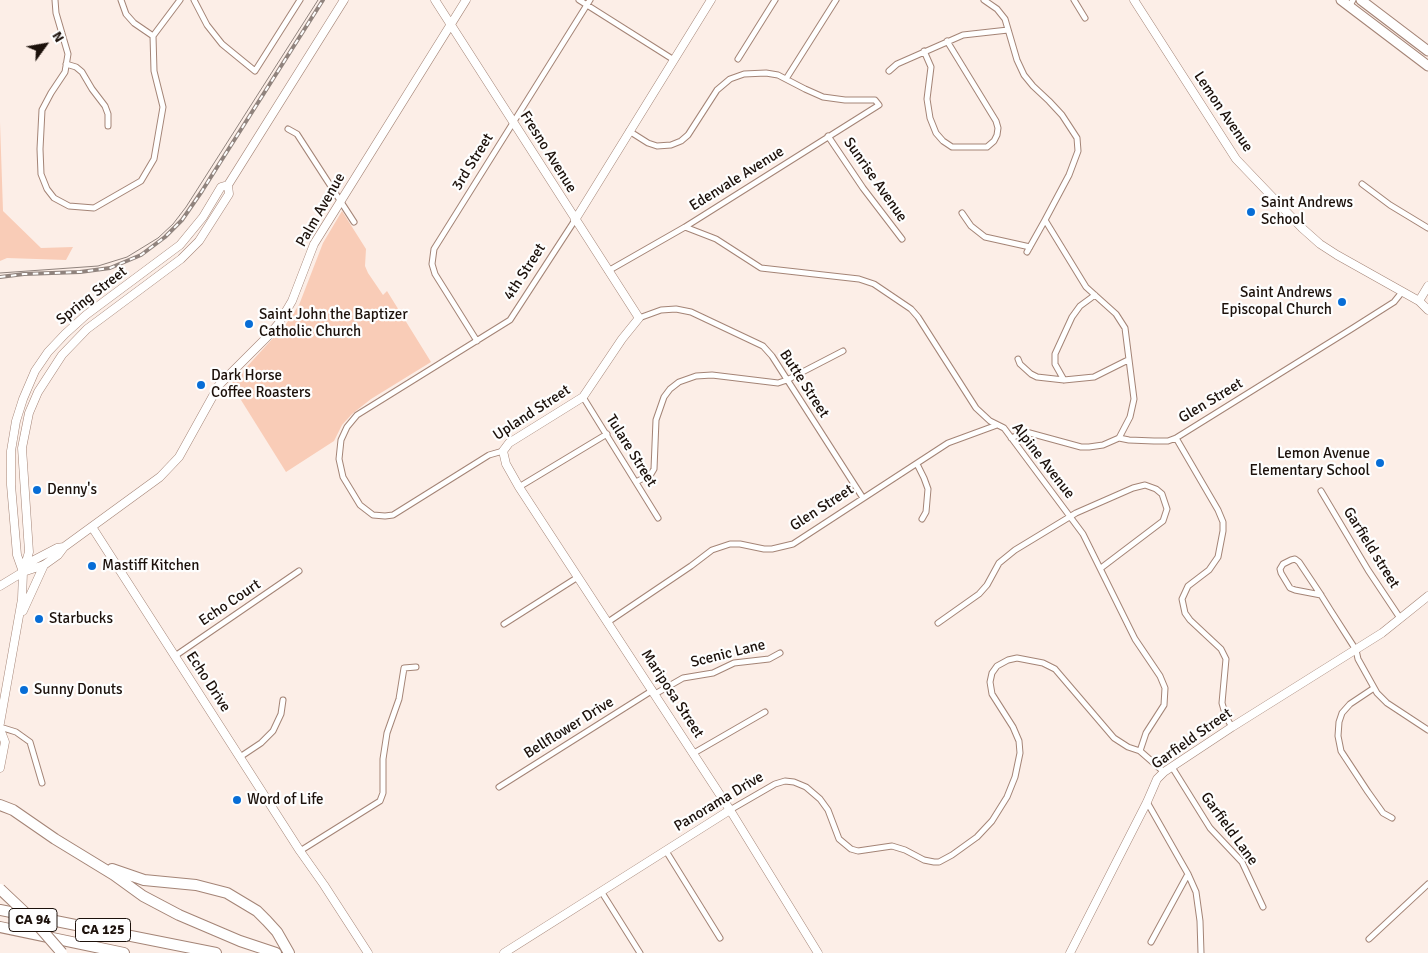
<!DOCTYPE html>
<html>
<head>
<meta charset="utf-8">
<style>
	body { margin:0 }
	#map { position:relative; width:1428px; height:953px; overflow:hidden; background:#fceee7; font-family:Signika,sans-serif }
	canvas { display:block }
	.north { position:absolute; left:20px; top:20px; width:50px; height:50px; -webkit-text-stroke:4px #fefefe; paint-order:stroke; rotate:58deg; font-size:14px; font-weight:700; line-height:20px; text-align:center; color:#1c110b }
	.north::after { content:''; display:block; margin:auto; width:18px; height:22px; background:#1c110b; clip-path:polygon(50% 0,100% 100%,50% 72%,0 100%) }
</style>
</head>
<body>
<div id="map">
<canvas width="1428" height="953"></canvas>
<div class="north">N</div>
</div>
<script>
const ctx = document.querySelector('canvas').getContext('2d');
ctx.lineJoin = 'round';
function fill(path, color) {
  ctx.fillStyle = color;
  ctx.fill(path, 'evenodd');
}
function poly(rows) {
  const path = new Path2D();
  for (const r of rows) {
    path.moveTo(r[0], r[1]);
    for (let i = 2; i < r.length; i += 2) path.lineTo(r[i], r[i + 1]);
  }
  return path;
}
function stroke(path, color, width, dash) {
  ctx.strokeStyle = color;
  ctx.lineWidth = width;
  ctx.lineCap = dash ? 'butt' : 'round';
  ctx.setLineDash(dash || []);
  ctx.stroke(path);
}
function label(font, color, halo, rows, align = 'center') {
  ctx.font = font + ' Signika,sans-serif';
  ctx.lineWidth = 4.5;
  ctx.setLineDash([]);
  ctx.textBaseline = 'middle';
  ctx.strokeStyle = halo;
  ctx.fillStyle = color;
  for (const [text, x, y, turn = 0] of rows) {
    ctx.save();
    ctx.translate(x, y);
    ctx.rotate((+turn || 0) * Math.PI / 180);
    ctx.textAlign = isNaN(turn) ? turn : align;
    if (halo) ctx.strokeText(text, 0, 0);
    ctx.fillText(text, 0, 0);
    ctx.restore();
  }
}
fill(poly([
	[0,122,3,211,41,248,73,247,66,260,7,258,0,261],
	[342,211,366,249,365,266,368,273,383,295,387,291,431,362,371,399,352,414,342,425,334,441,286,472,231,384,286,324,299,305,323,243]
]), '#f9ccb7');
const street = poly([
	[55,0,56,13,68,54,65,72,51,93,42,110,40,149,41,174,47,189,54,198,69,206,94,208,141,181,154,159,163,107,154,71,153,36,180,0],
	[121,0,126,14,134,23,153,36],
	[194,0,207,25,222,44,255,71,300,0],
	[579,0,674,60],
	[984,0,997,9,1005,19,1017,60,1024,75,1033,86,1049,101,1062,115,1077,138,1078,151,1069,175,1045,220,1086,287,1116,314,1125,328,1134,399,1130,417,1119,438],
	[1074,0,1085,18],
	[1349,7,1353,0],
	[924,51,931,67,927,99,930,118,936,133,943,141,952,147,987,147,994,141,997,135,998,128,996,121,947,41],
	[738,59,775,0],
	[66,64,76,67,82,72,92,89,105,106,108,114,108,126],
	[889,71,897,64,963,35,1008,30],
	[786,79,836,0],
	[288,129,297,134,354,222],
	[828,136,863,188,902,239],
	[1362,184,1390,205,1428,228],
	[962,213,971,226,985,237,1030,247],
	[685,227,716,239,761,268,859,279,874,284,911,309,918,317,976,408,990,421,1004,428,1083,534,1135,639,1160,676,1165,688,1164,705,1146,733,1140,751],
	[1027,252,1045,220],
	[608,271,685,227,879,105,875,100,845,100,823,97,805,89,778,75,766,73,744,74,730,79,717,90,688,135,681,141,671,145,657,146,648,143,629,131],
	[639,318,661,310,676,309,691,312,763,346,772,356,863,498],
	[477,341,435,274,432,264,434,249,590,0],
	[1018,359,1020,364,1031,374,1037,377,1064,380,1094,377,1128,360],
	[1064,380,1055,364,1055,354,1072,317,1080,306,1095,295],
	[583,397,658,518],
	[1011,438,1026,432,1081,447,1089,447,1103,445,1119,438,1129,440,1154,441,1168,441,1176,438,1353,328,1394,302,1402,292],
	[1176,438,1218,510,1223,522,1223,531,1218,557,1209,570,1188,586,1182,599,1185,613,1190,620,1221,649,1226,659,1222,703,1226,717,1232,727],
	[503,451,489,455,393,515,385,516,373,515,360,505,343,477,339,459,341,440,347,427,357,415,510,320,575,220],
	[917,464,924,478,928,489,926,512,922,519],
	[636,482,651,474,654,469,656,420,664,397,670,389,679,382,696,376,712,375,778,383,787,380,843,351],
	[519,487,607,434],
	[1321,491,1368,570,1400,618],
	[1321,595,1295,590,1290,588,1281,573,1280,569,1283,564,1291,560,1295,559,1299,562,1321,595,1331,611,1356,650,1358,659,1377,693,1387,703,1428,730],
	[608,622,691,566,712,550,730,544,740,544,764,549,772,549,793,544,948,443,997,425],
	[938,623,979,594,987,585,999,563,1015,550,1076,513,1133,488,1145,485,1156,489,1162,494,1167,509,1163,521,1101,568],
	[504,624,578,577],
	[175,656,299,571],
	[1374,688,1350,704,1342,713,1339,722,1338,736,1341,751,1368,792,1383,813,1392,818],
	[655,694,683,678,713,673,734,663,769,659,780,653],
	[0,727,16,732,30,742,42,783],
	[694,753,765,712],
	[240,757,261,743,273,731,281,714,283,700],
	[1172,767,1210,828,1242,862,1263,907],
	[499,787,653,690],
	[1147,802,1188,874,1196,892,1200,921,1201,953],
	[730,810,775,784,785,781,794,782,806,787,820,799,828,810,839,839,851,849,858,851,892,846,905,850,924,860,934,862,939,862,952,855,977,837,992,821,1007,797,1015,777,1020,753,1019,741,1013,727,992,694,990,682,992,673,997,666,1008,660,1017,658,1043,663,1055,669,1114,738,1128,747,1140,751,1164,772],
	[300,851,380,801,383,793,383,759,387,733,399,699,404,668,416,667],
	[666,851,720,938],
	[601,891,640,953],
	[1369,939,1428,884],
	[1151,942,1188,874]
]);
const secondary = poly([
	[435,0,639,318,622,339,583,397,509,443,503,451,506,464,519,487,730,810,818,953],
	[1134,0,1236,159,1302,228,1320,244,1337,255,1419,301,1428,310],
	[575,220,711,0],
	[1419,301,1428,286],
	[92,527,300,851,324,885,368,953],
	[23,572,44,565,58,555,64,547,160,477,179,457,219,385,269,335,279,323,292,301,314,244,466,0],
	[23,572,17,555,11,485,11,451,16,421,23,399,35,371,48,352,65,334,86,315,180,245,203,217,221,187,228,185],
	[0,586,23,572,34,560,57,548,64,547],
	[23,611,44,565],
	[0,723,22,599,23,572,29,552,22,448,29,413,38,392,62,355,87,329,181,259,199,241,229,194,228,185,344,0],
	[0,729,5,742,0,768],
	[504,953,730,810],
	[1070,953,1147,802,1157,779,1164,772,1232,727,1382,633,1428,596]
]);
const primary = poly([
	[1341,0,1428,66],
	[1361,0,1428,51]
]);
const highway = poly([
	[0,805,13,810,55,839,114,875,143,896,179,915,240,941,276,953],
	[112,869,144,880,196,885,227,893,257,911,267,921,277,932,289,953],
	[0,910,216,953],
	[0,927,124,953]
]);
stroke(street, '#a48476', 7);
stroke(secondary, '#a48476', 9);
stroke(primary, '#a48476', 11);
stroke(highway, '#a48476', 12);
stroke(street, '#fff', 5);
stroke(secondary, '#fff', 8);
stroke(primary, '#fff', 9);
stroke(highway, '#fff', 10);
stroke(poly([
	[0,273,98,266,127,257,158,238,173,224,186,207,318,0]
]), '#90837d', 1);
const rail = poly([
	[0,277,24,274,80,272,110,268,141,255,165,237,182,220,202,191,323,0]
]);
stroke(rail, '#90837d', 4);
stroke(rail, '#fefefe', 2, [5.5]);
const highwayBridge = poly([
	[0,889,35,922,62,953]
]);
stroke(highwayBridge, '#a48476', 12, []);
stroke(highwayBridge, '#fff', 10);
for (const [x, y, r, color] of [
	[1251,212,5,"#076dd6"],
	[1342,302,5,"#076dd6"],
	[249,324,5,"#076dd6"],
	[201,385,5,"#076dd6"],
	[1380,463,5,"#076dd6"],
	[37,490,5,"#076dd6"],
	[92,566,5,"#076dd6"],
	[39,619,5,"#076dd6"],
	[24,690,5,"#076dd6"],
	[237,800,5,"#076dd6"]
]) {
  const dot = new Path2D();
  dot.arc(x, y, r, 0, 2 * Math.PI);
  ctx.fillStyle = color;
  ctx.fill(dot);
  stroke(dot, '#fefefe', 2);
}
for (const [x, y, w] of [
	[33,920,48],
	[103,930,55]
]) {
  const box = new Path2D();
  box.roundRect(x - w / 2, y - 11.5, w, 23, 4);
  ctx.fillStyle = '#fefefe';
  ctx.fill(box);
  stroke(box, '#1c110b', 1);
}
label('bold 14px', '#1c110b', null, [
	["CA 94",33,920],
	["CA 125",103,930]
]);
label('15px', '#1c110b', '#fefefe', [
	["Lemon Avenue",1223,112,56],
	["Fresno Avenue",548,152,58],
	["3rd Street",473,162,-58],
	["Edenvale Avenue",737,179,-32],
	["Sunrise Avenue",875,180,55],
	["Palm Avenue",321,210,-60],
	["4th Street",525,272,-57],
	["Spring Street",92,296,-38],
	["Butte Street",804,384,57],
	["Glen Street",1211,401,-31],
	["Upland Street",532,413,-33],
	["Tulare Street",631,451,58],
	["Alpine Avenue",1043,461,52],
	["Glen Street",822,508,-33],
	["Garfield street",1371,548,58],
	["Echo Court",230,603,-34],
	["Scenic Lane",728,654,-14],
	["Echo Drive",208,682,57],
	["Mariposa Street",672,694,57],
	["Bellflower Drive",569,728,-32],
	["Garfield Street",1192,739,-35],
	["Panorama Drive",719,802,-31],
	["Garfield Lane",1229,829,54]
]);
label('15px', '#1c110b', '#fefefe', [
	["Saint Andrews",1261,203],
	["School",1261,220],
	["Saint Andrews",1332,293,"right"],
	["Episcopal Church",1332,310,"right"],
	["Saint John the Baptizer",259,315],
	["Catholic Church",259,332],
	["Dark Horse",211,376],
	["Coffee Roasters",211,393],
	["Lemon Avenue",1370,454,"right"],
	["Elementary School",1370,471,"right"],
	["Denny's",47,490],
	["Mastiff Kitchen",102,566],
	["Starbucks",49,619],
	["Sunny Donuts",34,690],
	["Word of Life",247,800]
], 'left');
</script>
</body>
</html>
